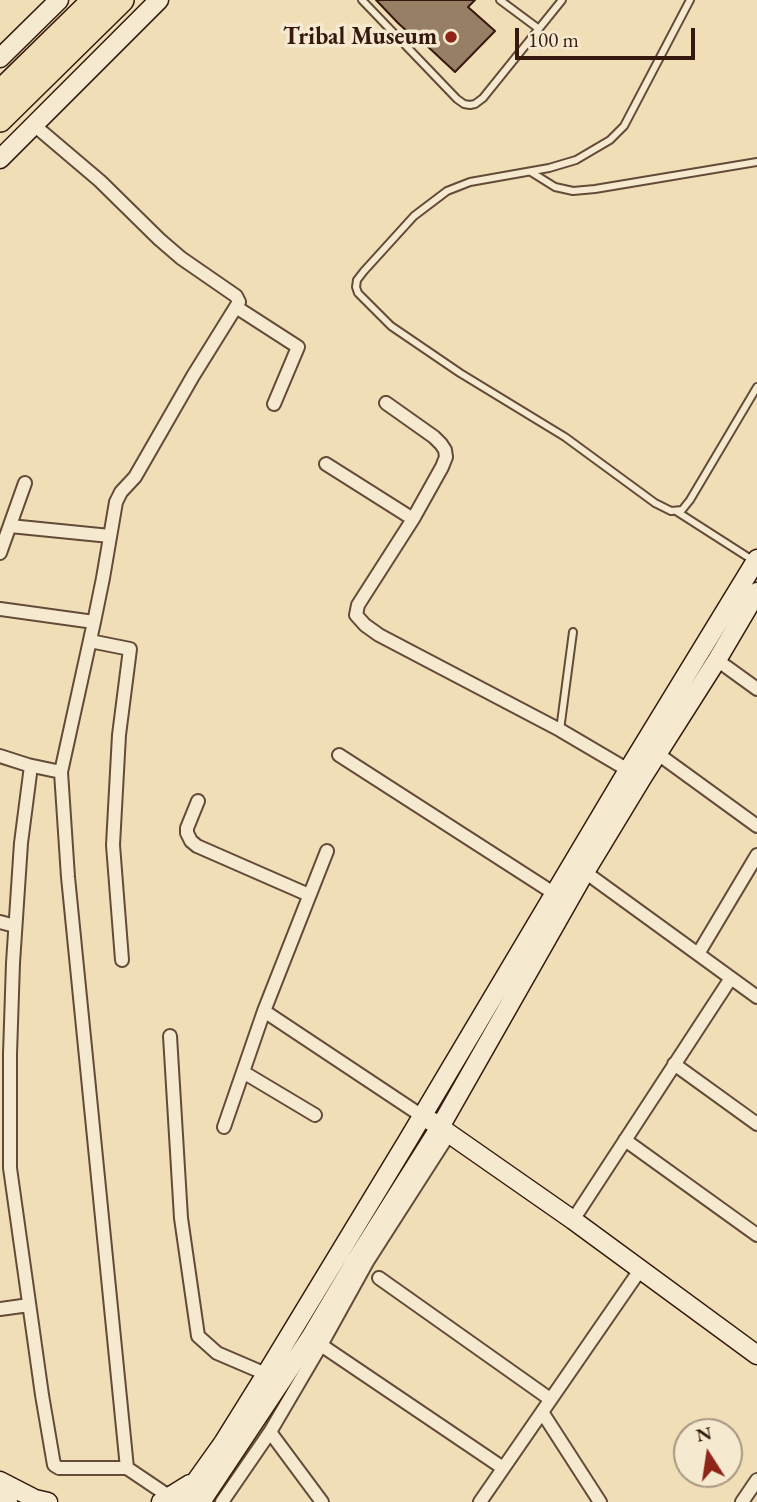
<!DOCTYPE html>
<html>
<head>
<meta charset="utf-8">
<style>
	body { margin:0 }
	#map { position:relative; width:757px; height:1502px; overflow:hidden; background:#f0deb6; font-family:"EB Garamond",serif }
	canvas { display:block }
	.north { position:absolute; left:673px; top:1418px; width:70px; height:70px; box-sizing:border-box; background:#f5ead0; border:2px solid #a99682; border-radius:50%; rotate:348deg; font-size:19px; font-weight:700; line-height:28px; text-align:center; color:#36190e }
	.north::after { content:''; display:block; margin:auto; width:24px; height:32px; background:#8f2418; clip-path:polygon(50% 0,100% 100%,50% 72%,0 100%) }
	.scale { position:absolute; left:515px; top:28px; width:180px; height:32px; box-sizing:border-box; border:4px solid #36190e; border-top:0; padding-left:9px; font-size:21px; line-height:24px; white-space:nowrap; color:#36190e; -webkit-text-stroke:5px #f5ead0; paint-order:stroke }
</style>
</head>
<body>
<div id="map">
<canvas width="757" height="1502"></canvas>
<div class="north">N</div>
<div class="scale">100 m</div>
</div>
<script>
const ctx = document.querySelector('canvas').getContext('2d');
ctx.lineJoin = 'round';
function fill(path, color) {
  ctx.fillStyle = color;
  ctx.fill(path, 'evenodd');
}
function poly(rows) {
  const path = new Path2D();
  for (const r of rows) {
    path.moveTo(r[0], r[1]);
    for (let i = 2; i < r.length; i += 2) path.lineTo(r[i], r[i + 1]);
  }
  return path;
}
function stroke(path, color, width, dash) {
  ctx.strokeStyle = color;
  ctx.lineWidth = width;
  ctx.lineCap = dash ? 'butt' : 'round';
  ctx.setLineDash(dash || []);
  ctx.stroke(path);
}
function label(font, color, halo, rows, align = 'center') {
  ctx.font = font + ' "EB Garamond",serif';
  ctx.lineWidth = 7;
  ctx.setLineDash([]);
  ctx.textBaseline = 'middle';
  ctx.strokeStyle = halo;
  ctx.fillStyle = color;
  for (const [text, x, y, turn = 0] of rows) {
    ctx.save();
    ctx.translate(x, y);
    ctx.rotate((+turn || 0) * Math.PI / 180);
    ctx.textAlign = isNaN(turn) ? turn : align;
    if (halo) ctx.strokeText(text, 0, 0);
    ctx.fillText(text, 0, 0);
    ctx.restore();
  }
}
const building = poly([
	[376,0,475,0,468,7,495,31,455,72,425,44,423,46,398,23,376,0]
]);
fill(building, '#977f65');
stroke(building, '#36190e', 2);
const lane = poly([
	[362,0,457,99,464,104,470,105,475,104,483,98,562,0],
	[500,0,539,29],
	[690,0,624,126,610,140,576,160,549,168,470,182,447,191,414,216,364,271,357,280,356,287,358,293,391,326,460,373,565,437,655,503,671,511,682,510,690,500,757,387],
	[531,172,555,187,573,191,595,189,757,162],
	[676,511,754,561],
	[560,730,573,632]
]);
const street = poly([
	[34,125,100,181,159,239,181,258,236,296,239,302,193,376,135,477,121,492,116,502,103,578,94,622],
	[236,307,298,347,274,404],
	[386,403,434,437,441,444,445,450,446,457,442,467,413,519,358,605,356,615,365,625,379,635,560,730,628,770],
	[326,464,413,519],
	[10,526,110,536],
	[0,553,25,483],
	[0,609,94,622,61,772,28,765,0,756],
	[90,641,130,649,119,735,113,845,122,960],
	[717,660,757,689],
	[658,754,757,826],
	[339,755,555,894],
	[31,766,21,843,13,963,10,1054,10,1168,42,1395,54,1465,59,1468,127,1468,170,1497],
	[61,772,68,877,127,1468],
	[198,801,187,828,187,833,191,841,197,846,309,895],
	[327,851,264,1011,422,1116],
	[585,872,757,997],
	[0,922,15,926],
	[698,954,757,855],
	[170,1036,181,1218,198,1336,217,1353,266,1374],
	[674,1064,757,1124],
	[243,1072,315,1115],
	[224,1127,264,1011],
	[625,1140,757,1235],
	[573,1220,731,978],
	[379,1278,550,1399],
	[0,1309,29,1305],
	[321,1345,503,1468],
	[542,1412,600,1502],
	[270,1432,322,1502],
	[222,1502,270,1432,321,1345,367,1262,449,1134],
	[480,1502,640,1270],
	[742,1502,757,1480]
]);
const secondary = poly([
	[0,58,59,0],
	[0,159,159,0],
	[431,1121,573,1220,757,1355],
	[0,1481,35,1499,48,1502],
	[0,1499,8,1502],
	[161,1502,190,1484],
	[181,1502,223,1443,266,1374,408,1140,628,770,757,559],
	[201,1502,310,1338,355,1262,440,1127,585,872,642,778,717,660,757,592]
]);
const highway = poly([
	[0,92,94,0],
	[0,120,122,0]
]);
stroke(lane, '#644a38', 10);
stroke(street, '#644a38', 16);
stroke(secondary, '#36190e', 21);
stroke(highway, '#36190e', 26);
stroke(lane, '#f5ead0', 6);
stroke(street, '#f5ead0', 12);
stroke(secondary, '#f5ead0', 18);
stroke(highway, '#f0deb6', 23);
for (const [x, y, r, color] of [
	[451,37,7,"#8f2418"]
]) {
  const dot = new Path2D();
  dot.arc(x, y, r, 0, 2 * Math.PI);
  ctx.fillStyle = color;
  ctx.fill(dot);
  stroke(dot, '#f5ead0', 2.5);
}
label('bold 24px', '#36190e', '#f5ead0', [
	["Tribal Museum",437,37]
], 'right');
</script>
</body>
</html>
